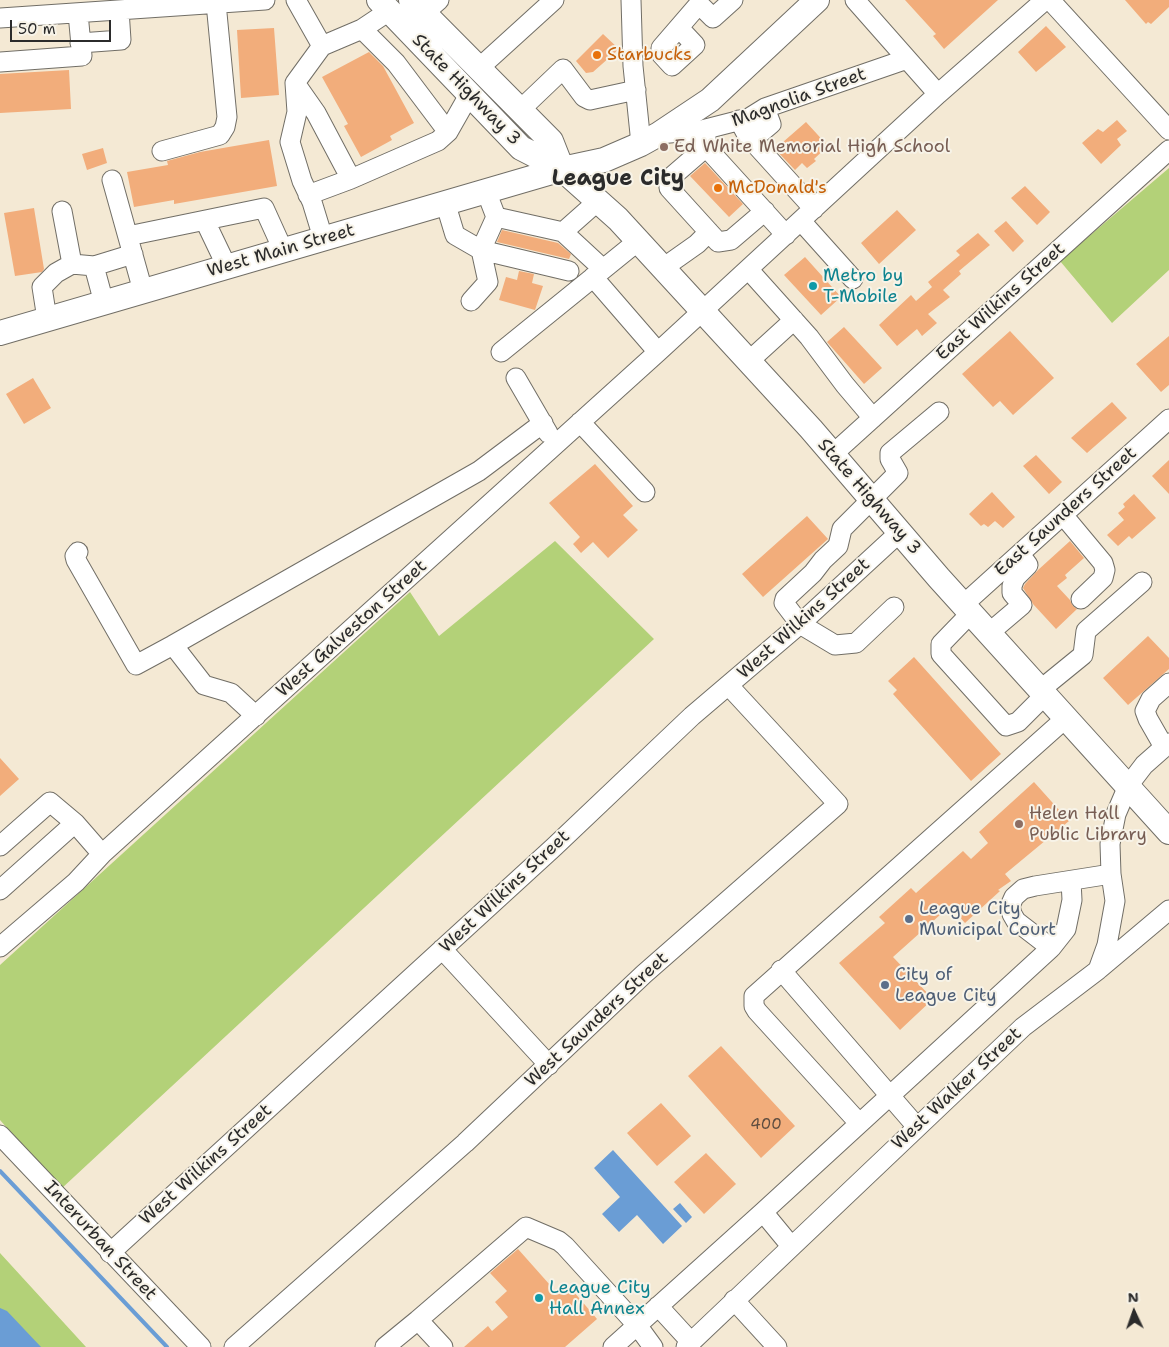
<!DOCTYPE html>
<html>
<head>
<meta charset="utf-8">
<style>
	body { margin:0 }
	#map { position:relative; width:1169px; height:1347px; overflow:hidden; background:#f4e9d4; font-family:"Shantell Sans",sans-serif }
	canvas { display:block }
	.north { position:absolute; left:1109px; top:1287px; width:50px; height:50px; -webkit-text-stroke:4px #f7f3e8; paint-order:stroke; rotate:357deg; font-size:14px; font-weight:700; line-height:20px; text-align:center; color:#2b2b2b }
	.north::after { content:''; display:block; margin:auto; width:18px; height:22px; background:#2b2b2b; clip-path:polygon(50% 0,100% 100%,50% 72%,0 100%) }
	.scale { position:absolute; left:10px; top:20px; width:101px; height:22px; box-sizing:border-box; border:2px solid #2b2b2b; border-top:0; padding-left:6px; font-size:15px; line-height:18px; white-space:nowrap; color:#2b2b2b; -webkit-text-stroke:4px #f7f3e8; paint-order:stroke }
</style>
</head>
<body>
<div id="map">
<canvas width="1169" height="1347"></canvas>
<div class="north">N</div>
<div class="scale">50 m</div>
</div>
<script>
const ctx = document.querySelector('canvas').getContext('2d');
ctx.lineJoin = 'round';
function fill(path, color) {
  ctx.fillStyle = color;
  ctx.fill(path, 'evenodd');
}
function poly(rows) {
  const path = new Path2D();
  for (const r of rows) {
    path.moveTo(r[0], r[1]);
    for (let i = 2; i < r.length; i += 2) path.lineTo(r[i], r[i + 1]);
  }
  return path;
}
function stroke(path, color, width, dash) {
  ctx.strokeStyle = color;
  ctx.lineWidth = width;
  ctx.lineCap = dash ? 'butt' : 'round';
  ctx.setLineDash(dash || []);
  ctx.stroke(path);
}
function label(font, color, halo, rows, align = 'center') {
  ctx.font = font + ' "Shantell Sans",sans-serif';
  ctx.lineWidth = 4;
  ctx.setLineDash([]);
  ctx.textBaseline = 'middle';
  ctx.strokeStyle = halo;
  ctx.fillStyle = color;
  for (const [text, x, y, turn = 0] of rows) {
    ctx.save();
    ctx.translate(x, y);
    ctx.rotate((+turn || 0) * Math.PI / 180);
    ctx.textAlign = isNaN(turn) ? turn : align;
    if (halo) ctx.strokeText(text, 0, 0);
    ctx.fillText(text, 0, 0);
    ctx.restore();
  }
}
fill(poly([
	[1169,168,1169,270,1112,323,1060,261],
	[555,541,654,639,61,1189,0,1120,0,965,410,592,439,636],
	[0,1253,86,1347,0,1347]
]), '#b3d178');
fill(poly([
	[613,1150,682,1226,663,1244,637,1215,619,1232,602,1214,620,1197,594,1168],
	[680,1203,692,1217,686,1223,673,1209],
	[0,1308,7,1311,41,1347,0,1347]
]), '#6a9dd5');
stroke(poly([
	[0,1171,167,1347]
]), '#6a9dd5', 4);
fill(poly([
	[905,0,998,0,944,49,933,36,936,34],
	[1125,0,1169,0,1169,7,1151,24,1148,22,1146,24],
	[1046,26,1066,47,1036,72,1018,52],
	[274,28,279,95,241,98,237,30],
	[603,34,619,49,593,72,586,73,576,61],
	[369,52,383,66,414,123,390,136,392,140,361,157,344,126,348,124,322,77],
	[69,70,71,109,0,113,0,74],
	[1117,120,1127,131,1117,139,1121,145,1101,164,1082,143,1098,129,1103,132],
	[806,122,828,146,814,159,816,161,807,168,802,163,795,170,775,149],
	[269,140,277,186,174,204,174,200,134,207,127,172,168,165,167,161,200,152],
	[103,148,107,163,87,170,82,154],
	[705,163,743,204,729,217,690,176],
	[1025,186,1050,212,1037,225,1011,198],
	[34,208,44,269,42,272,15,276,4,213],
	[897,210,916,230,879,264,861,243],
	[1006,221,1024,241,1013,252,994,231],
	[502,230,558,243,571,254,569,259,497,242],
	[978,233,990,245,959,271,961,274,943,290,950,297,928,314,937,323,922,336,917,329,897,346,879,325,911,295,916,301,932,287,928,282,960,255,956,251],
	[805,257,841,297,821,315,784,275],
	[519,271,534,274,532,283,543,286,535,310,499,300,506,277,517,280],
	[844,327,882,368,864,384,827,342],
	[1010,331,1054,378,1013,415,1000,401,993,407,962,374],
	[1169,336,1169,385,1161,392,1136,364],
	[33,378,51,408,24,424,6,394],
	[1112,402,1127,418,1087,453,1071,438],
	[1036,455,1062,482,1049,494,1023,466],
	[1169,460,1169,494,1152,476],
	[595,464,633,506,623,515,638,530,608,558,593,542,581,553,573,544,580,537,549,503],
	[992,492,1015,517,1003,528,995,521,988,527,984,524,981,526,969,514],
	[1134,494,1156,518,1132,539,1129,536,1118,546,1107,535,1124,520,1118,513,1125,507,1123,504],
	[807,516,828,539,763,597,742,574],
	[1070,541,1084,558,1065,575,1067,578,1057,586,1070,600,1073,606,1077,609,1056,629,1033,604,1023,588,1025,584,1038,570],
	[1148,636,1169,658,1169,669,1128,705,1103,678],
	[914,657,1001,754,971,781,893,694,897,690,888,681],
	[0,758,19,779,0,796],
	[1034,782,1069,821,1005,874,1011,881,998,890,1000,891,965,923,950,906,893,957,933,999,900,1030,839,963,885,923,879,917,911,888,916,893,963,851,971,859,988,843,979,832],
	[721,1046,795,1126,761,1158,688,1076],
	[661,1103,691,1136,657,1166,627,1133],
	[706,1153,736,1184,704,1214,674,1182],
	[518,1249,558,1294,568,1285,597,1319,565,1347,464,1347,488,1326,492,1331,508,1317,495,1302,507,1291,490,1273]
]), '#f2ad7b');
const minor = poly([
	[296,0,322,46,295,83,297,112,290,142,302,181,312,202,323,238],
	[631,0,633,66,641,144],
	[855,0,938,94],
	[1050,0,1169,130],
	[424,13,439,0],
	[0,18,265,0],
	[679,28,695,45,672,66,661,54,661,48,699,4,713,18,733,0],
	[362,29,396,63,448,132],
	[80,43,121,40,119,10],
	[322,46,362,29,389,11],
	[0,62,82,56,78,13],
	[478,69,554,0],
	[295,83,316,113,351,179,438,141,448,132,469,95],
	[520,110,563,69,584,97,590,100,636,90],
	[739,120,747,135,814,209],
	[682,132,706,147,669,179,669,188,718,242,731,240,765,211],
	[659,134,702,130,749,118,765,108,907,59],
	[706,135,706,147,786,235],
	[752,140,771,124,765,108],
	[162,151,220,135,225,127,227,117,216,3],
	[112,180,143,291],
	[308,195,351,179],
	[445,202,455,235,481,250,496,217,486,191],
	[62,211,72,264],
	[496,217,563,232,603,269],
	[205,221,227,267],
	[801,221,853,279],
	[563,232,598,201],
	[128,236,264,208,283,250],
	[94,266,133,254],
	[663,268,697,244,709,232],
	[748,269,809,337,845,385,873,418],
	[593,277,658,352],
	[471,301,488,282,481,250,569,271],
	[47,319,42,287,56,273,72,264,94,266,104,303],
	[501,352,638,241],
	[749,361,794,320],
	[516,378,548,433],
	[580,422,645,492],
	[833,454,1169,150],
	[1063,515,1103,563,1105,570,1103,578,1081,599],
	[78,552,75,556,76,560,136,665,173,645,204,685,231,693,256,716],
	[963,605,1169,419],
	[894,607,856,643,835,645,800,624,784,603,785,599,813,573,823,560,838,546,842,529,898,473,890,459,890,453,939,412],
	[971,613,941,644,941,654,1006,726,1018,722,1045,695],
	[989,633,1022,605,1012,593,1012,586,1015,578,1028,565,1020,554],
	[173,645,479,471,543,423],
	[1040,690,1083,655,1086,631,1142,582],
	[1164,747,1148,719,1145,711,1151,699,1169,683],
	[0,846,50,802,75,823,102,854],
	[0,890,75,823],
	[0,947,76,882,102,854,658,352,938,94,1045,0],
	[1051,948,1066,929,1072,900,1071,881],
	[442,949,549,1065],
	[1099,969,1169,910],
	[781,970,917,1127],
	[859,1123,757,1011,754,1006,754,996,1066,718],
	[0,1135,201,1347],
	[763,1212,791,1246],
	[110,1253,554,847,692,716,800,624,900,532],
	[734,1300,777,1347],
	[658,1306,691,1342],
	[234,1347,465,1143,644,974,838,804,729,686],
	[385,1347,418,1320],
	[443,1347,418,1320,526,1227,559,1241,565,1246,637,1325,653,1347],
	[613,1347,763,1212,1051,948,1016,921,1012,914,1010,906,1014,897,1023,889,1035,886,1111,874],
	[686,1347,1023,1027,1098,970,1107,945,1115,901,1111,874,1110,844,1116,814,1128,786,1144,765,1169,743]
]);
const major = poly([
	[379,0,521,148,562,169,618,219,811,429,939,578,1169,832],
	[411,0,551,141,562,169],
	[0,333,562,169,604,160,641,144,659,134,710,100,817,0]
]);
stroke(minor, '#716e66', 21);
stroke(major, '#716e66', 26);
stroke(minor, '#fff', 19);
stroke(major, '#fff', 24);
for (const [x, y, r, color] of [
	[597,55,5,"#e8710a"],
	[664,147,5,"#8d6e63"],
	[718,188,5,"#e8710a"],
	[813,286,5,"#0f9aa8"],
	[1019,824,5,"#8d6e63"],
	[909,919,5,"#5c6f8a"],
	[885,985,5,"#5c6f8a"],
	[539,1298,5,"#0f9aa8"]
]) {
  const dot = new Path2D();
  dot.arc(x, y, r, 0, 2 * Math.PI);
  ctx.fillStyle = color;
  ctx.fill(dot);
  stroke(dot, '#f7f3e8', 2);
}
label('15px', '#5d4c3f', null, [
	["400",766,1125]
]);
label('18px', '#c56008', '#f7f3e8', [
	["Starbucks",607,55],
	["McDonald's",728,188]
], 'left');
label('18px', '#2b2b2b', '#f7f3e8', [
	["State Highway 3",466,90,46],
	["Magnolia Street",799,98,-20],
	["West Main Street",281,251,-16],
	["East Wilkins Street",1001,302,-42],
	["State Highway 3",869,497,49],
	["East Saunders Street",1066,512,-42],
	["West Wilkins Street",804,619,-42],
	["West Galveston Street",352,629,-42],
	["West Wilkins Street",505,892,-43],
	["West Saunders Street",597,1020,-43],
	["West Walker Street",957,1089,-43],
	["West Wilkins Street",206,1165,-42],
	["Interurban Street",100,1241,47]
]);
label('18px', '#785e54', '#f7f3e8', [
	["Ed White Memorial High School",674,147],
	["Helen Hall",1029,814],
	["Public Library",1029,835]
], 'left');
label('18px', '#0d838f', '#f7f3e8', [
	["Metro by",823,276],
	["T-Mobile",823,297],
	["League City",549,1288],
	["Hall Annex",549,1309]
], 'left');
label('18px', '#4e5e75', '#f7f3e8', [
	["League City",919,909],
	["Municipal Court",919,930],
	["City of",895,975],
	["League City",895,996]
], 'left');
label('bold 22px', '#2b2b2b', '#f7f3e8', [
	["League City",618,179]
]);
</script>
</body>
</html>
